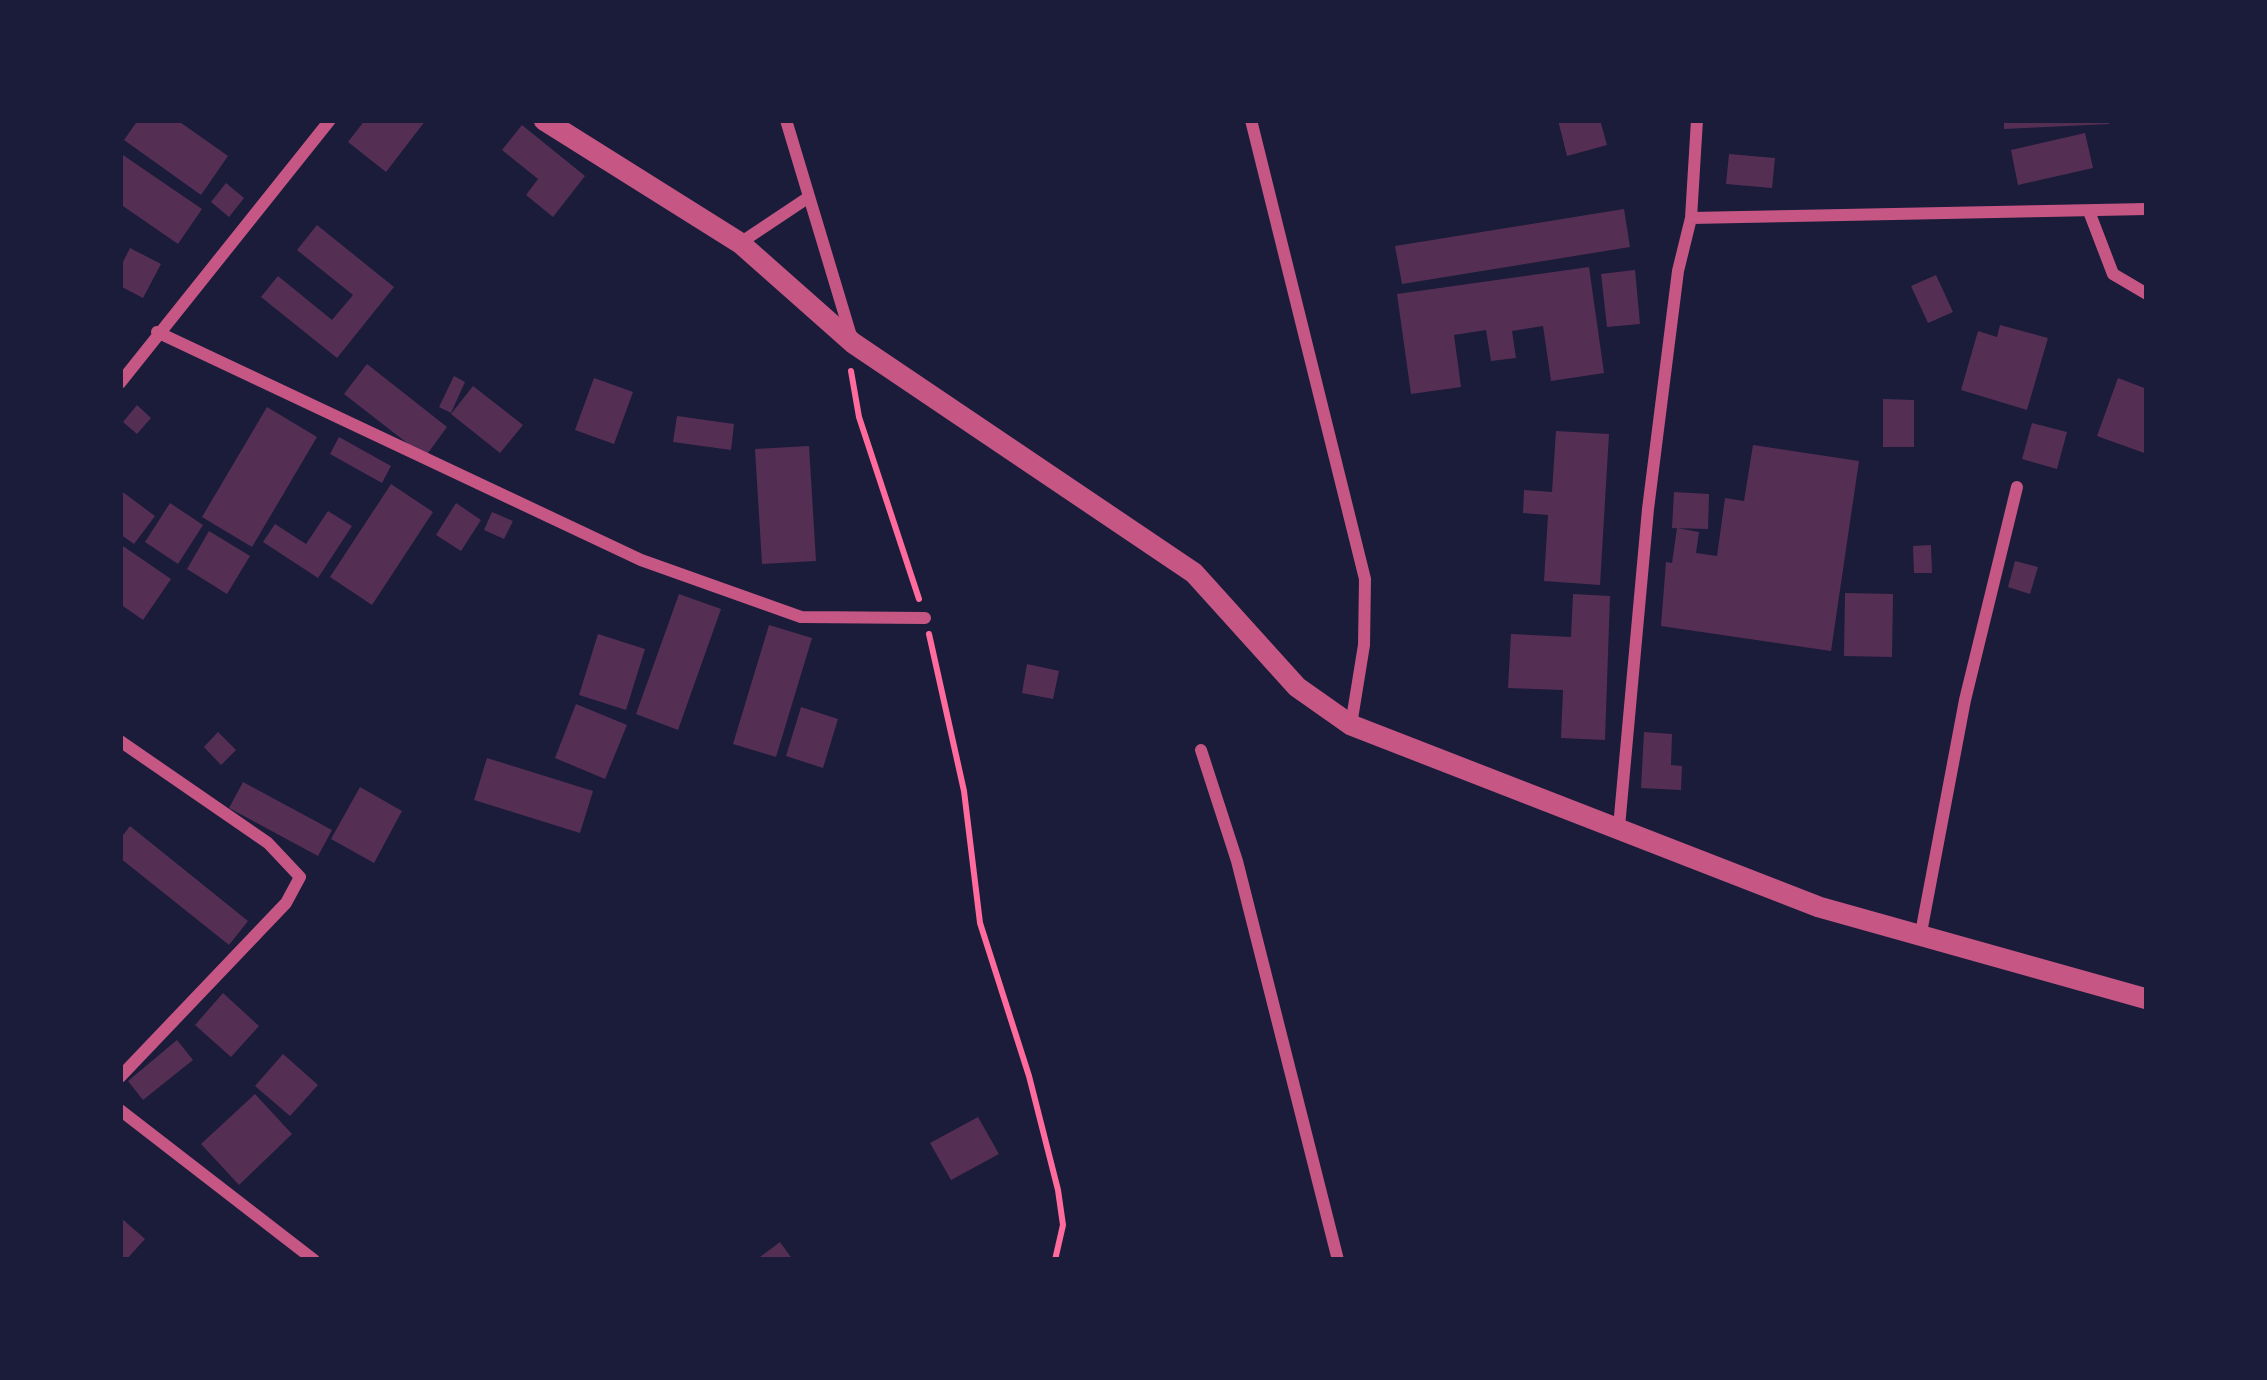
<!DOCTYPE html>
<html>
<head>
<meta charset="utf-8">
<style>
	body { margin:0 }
	#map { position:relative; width:2267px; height:1380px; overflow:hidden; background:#1b1b3a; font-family:"Alegreya Sans",sans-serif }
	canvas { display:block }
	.frame { position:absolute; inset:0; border:123px solid #1b1b3a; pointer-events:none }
</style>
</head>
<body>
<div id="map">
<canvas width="2267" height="1380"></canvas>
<div class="frame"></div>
</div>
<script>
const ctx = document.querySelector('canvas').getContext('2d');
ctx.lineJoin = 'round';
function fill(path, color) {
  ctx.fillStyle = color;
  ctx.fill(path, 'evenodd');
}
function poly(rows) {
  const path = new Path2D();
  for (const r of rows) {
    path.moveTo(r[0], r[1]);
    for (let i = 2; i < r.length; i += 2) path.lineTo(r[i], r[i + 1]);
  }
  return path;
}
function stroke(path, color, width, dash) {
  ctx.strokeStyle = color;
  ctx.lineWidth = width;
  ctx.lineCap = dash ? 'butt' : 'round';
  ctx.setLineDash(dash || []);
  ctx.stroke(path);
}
fill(poly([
	[138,120,177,120,228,156,201,195,124,140],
	[365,120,426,120,386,172,348,142],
	[1558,120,1600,120,1607,145,1567,156],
	[2004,120,2109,120,2109,124,2004,129],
	[522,125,585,176,553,217,526,195,538,179,502,150],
	[2085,133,2093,168,2018,185,2011,150],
	[120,153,202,209,178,244,120,204],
	[1729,154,1775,158,1772,188,1726,184],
	[226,183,244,198,229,217,211,202],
	[1624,209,1630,247,1402,284,1395,246],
	[317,225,394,287,337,358,261,297,278,276,332,320,353,295,297,250],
	[130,248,161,264,143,298,120,286,120,268],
	[1589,267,1604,373,1551,381,1543,326,1512,331,1516,358,1491,361,1486,330,1454,335,1461,387,1411,394,1397,294],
	[1635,270,1640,324,1607,327,1601,274],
	[1936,275,1953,312,1928,323,1911,286],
	[2000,325,2048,338,2027,410,1961,390,1978,331,1997,337],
	[367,364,447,427,425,457,344,394],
	[454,376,465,382,451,413,439,407],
	[594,378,633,392,614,444,575,430],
	[2118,378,2147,389,2147,454,2097,436],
	[473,386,523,425,500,453,451,414],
	[1883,399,1914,400,1914,447,1883,447],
	[137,405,151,418,137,434,123,422],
	[267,407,317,437,252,547,202,517],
	[677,416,734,424,731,450,673,442],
	[2032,423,2067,432,2057,469,2022,459],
	[1556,431,1609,434,1600,585,1544,581,1548,515,1523,513,1524,490,1552,492],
	[339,437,391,466,382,483,330,454],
	[1753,445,1859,461,1831,651,1661,626,1666,562,1672,563,1677,528,1699,532,1696,553,1717,556,1725,498,1744,501],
	[809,446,816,561,762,564,755,449],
	[391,484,433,512,372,605,330,577],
	[120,490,155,516,134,544,120,534],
	[1674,492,1709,494,1708,529,1672,528],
	[170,503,203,525,178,564,145,542],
	[456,503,481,520,461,551,436,535],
	[328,511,352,526,318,578,263,542,275,524,306,544],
	[492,512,513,521,504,539,484,530],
	[209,531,250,556,227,594,187,569],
	[120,544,171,579,143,620,120,604],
	[1931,545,1932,573,1914,573,1913,546],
	[2015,561,2038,567,2030,594,2008,587],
	[1845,593,1893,594,1892,657,1844,656],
	[679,594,721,609,678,730,636,714],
	[1573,594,1610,596,1605,740,1561,738,1563,690,1508,688,1511,634,1571,637],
	[769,625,812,638,776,757,733,744],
	[598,634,645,649,626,710,579,695],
	[1027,664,1059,671,1053,699,1022,693],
	[576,704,627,725,605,779,555,758],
	[801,707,838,719,823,768,786,756],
	[218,732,236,750,221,765,204,747],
	[1644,732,1672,734,1671,765,1682,766,1681,790,1641,788],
	[487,758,593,791,580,833,474,800],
	[243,782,332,830,318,856,229,808],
	[360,787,402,811,374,863,331,839],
	[130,826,248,921,229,945,120,858,120,839],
	[223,993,259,1026,231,1057,195,1025],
	[177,1040,193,1060,143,1100,128,1081],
	[283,1054,318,1085,290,1116,255,1086],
	[255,1094,292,1134,239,1185,201,1144],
	[978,1117,999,1154,951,1180,930,1143],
	[120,1217,145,1239,126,1260,120,1260],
	[780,1242,793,1260,756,1260]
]), '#542f53');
stroke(poly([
	[851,371,859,417,919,599],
	[929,634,964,791,980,923,1029,1076,1058,1190,1063,1225,1055,1260]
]), '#ff6b9d', 6);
stroke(poly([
	[786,120,851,336],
	[1251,120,1365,579,1364,645,1351,725],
	[2090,214,2113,274,2147,294],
	[1691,218,2147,209],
	[740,243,806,199],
	[157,332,641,560,801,617,925,618],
	[120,383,330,120],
	[120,741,268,843,300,877,286,903,120,1077],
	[1201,750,1237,861,1338,1260],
	[1619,827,1648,509,1678,271,1691,218,1697,120],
	[1920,938,1965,700,2017,487],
	[120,1110,314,1260]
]), '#c65784', 12);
stroke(poly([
	[544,120,740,243,853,343,1194,573,1297,687,1351,725,1819,907,2147,999]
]), '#c65784', 21);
</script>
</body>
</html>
